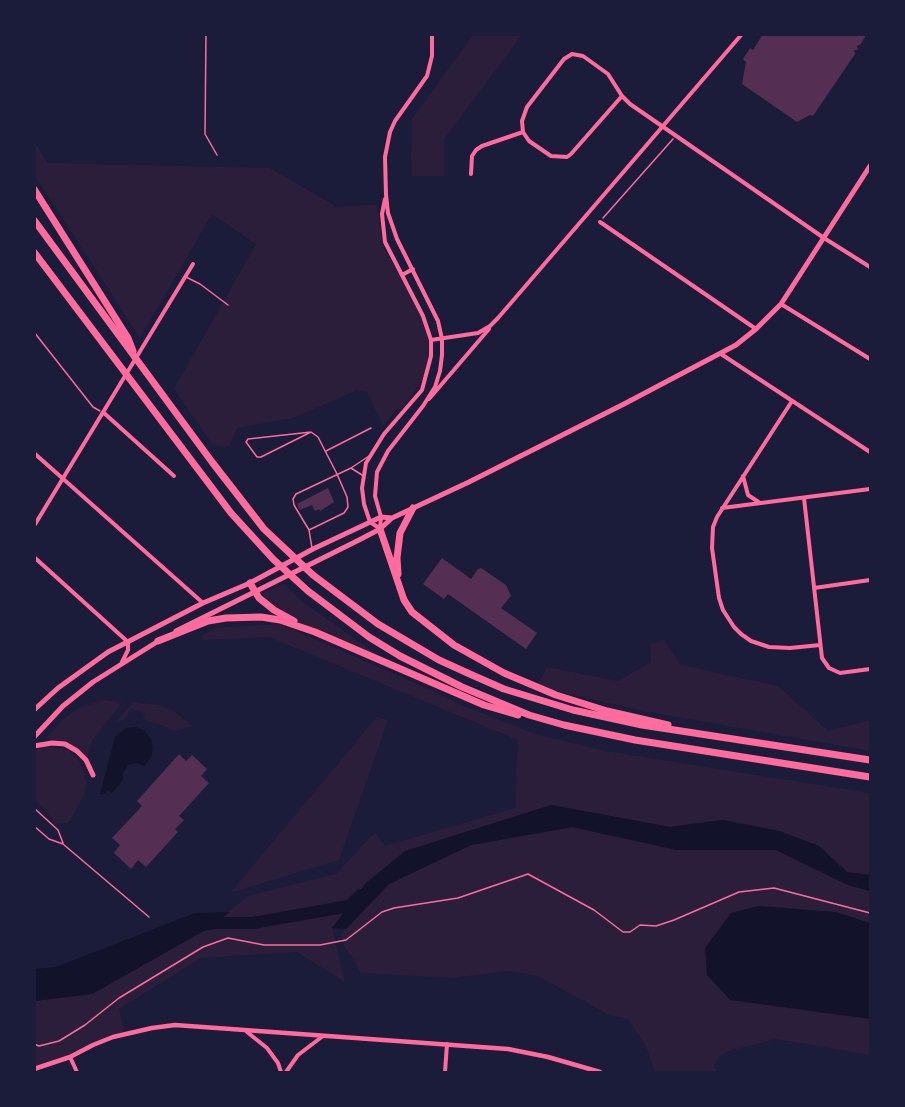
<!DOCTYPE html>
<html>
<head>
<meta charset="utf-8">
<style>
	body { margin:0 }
	#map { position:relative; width:905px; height:1107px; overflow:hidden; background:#1b1b3a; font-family:"Space Grotesk",sans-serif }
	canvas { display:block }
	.frame { position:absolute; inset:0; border:36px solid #1b1b3a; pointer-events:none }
</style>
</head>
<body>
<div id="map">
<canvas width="905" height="1107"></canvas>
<div class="frame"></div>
</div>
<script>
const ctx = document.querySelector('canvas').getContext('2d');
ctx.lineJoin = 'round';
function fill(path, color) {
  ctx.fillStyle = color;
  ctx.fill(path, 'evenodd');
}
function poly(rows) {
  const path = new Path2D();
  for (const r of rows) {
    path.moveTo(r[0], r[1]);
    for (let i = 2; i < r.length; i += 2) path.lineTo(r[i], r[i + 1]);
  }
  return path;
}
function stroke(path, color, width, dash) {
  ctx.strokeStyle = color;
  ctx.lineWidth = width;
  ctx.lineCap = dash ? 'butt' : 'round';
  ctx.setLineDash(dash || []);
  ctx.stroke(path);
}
fill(poly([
	[473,35,522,35,444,139,444,176,411,176,412,119],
	[34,141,48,163,270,168,337,207,377,204,382,244,421,315,428,339,428,359,422,380,410,399,401,409,397,409,383,426,367,392,357,390,294,418,237,428,230,445,224,447,213,445,174,389,256,244,212,214,140,338,35,176],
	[284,584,303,602,382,658,304,625,265,599,263,594,265,591],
	[280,624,424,687,464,706,538,735,606,751,870,793,870,875,847,872,819,846,779,831,723,820,670,827,551,805,366,883,332,928,345,982,297,952,201,958,119,1009,125,1034,35,1069,35,1001,92,994,207,929,248,896,336,874,375,832,385,846,515,808,518,740,269,637,204,640,201,636,216,628],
	[664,640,681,665,778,686,828,731,870,720,870,751,643,711,553,690,537,685,547,667,618,681,651,662,651,644],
	[103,700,122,703,91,742,88,758,72,745,46,738,65,718,77,709],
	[133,702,159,705,172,710,193,726,177,731,143,719,145,714,131,709,125,719,116,722],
	[377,717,388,720,339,860,230,893],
	[48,747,61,748,69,751,79,760,84,772,86,783,85,793,71,819,67,823,55,824,44,808,35,801,35,750],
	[573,827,677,850,776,850,848,885,870,891,870,1055,776,1039,733,1050,721,1055,714,1065,717,1072,655,1072,646,1046,628,1019,607,1014,538,976,507,971,454,978,360,973,356,963,344,946,341,934,389,884,471,845]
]), '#2a1e3b');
fill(poly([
	[136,727,144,730,151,739,153,748,151,758,144,766,137,763,128,765,123,773,122,781,112,793,108,790,105,794,100,794,115,737,126,728],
	[551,805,670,827,723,820,779,831,819,846,847,872,870,875,870,891,848,885,776,850,677,850,572,827,471,845,389,884,346,929,332,928,366,883,405,851],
	[759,906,836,912,870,923,870,1019,730,1000,707,975,705,948,731,913],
	[230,912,207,929,92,994,35,1001,35,969,56,967,195,913]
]), '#12122b');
stroke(poly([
	[201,925,215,923,253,923,349,906,361,895]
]), '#12122b', 12);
fill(poly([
	[763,34,865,34,865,37,861,44,857,46,858,50,854,50,855,54,813,116,810,115,797,122,742,84,746,62,743,59,750,48,753,50],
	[328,488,334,502,320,511,319,509,315,511,312,505,300,510,297,504],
	[442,558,471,579,478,569,481,568,506,585,511,596,501,608,537,633,526,649,448,594,444,599,423,584],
	[179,754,186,761,192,755,207,769,201,776,209,783,179,816,184,820,175,829,178,832,146,867,138,860,131,869,114,853,120,845,112,838,142,806,137,801]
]), '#542f53');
stroke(poly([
	[603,218,673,139],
	[34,1044,39,1046,59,1041,85,1025,119,998,203,947,228,938,264,945,320,945,346,940,382,912,394,908,458,898,528,874,594,910,623,932,630,932,640,925,656,926,674,920,739,892,774,888,870,913]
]), '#ff6b9d', 1.5);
stroke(poly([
	[206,34,205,134,217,155],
	[207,35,217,34],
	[186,277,200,284,228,305],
	[34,332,93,407,100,411],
	[326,451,371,428],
	[351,468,362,475],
	[309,530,344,513,348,507,347,497,337,474,318,437,311,432,261,457,257,457,246,442,248,439,311,432],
	[312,548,309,530,294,505,293,499,296,494,351,468,369,456],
	[34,808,58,830,63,843],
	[34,826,49,839,63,844,149,917]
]), '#ff6b9d', 1.5);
stroke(poly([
	[622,96,571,154,567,157,551,156,529,141,523,132,522,121,527,107,564,59,572,54,583,56,608,74,622,96,630,104,824,238,870,267],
	[471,174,472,156,476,150,482,146,523,132],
	[600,222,756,329],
	[402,275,413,269],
	[781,304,870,359],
	[431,340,478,333,490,326,498,318,742,34],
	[721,354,870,452],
	[429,399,489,329],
	[792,401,717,517,713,527,712,548,719,598,723,610,734,627,741,634,751,641,769,647,790,648,820,645],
	[104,413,174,476],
	[34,453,203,603],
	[743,476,748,495,760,503],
	[804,498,822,658,829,668,840,673,870,669],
	[722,508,870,489],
	[34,526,193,264],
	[379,528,370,522,364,504,362,488,366,463,384,434,422,390,431,356,431,340,423,316,385,242,382,214,385,199],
	[380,528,381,517,375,496,377,472,388,451,423,406,435,387,440,371,442,355,442,339,438,321,397,239,388,213,386,195,385,157,390,132,395,121,427,76,432,56,432,34],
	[34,557,128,642,128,650,122,662],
	[814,588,870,580],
	[247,1032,267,1048,278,1063,281,1072],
	[70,1057,77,1072],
	[286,1072,298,1055,323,1036],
	[445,1072,447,1044]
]), '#ff6b9d', 4);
stroke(poly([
	[34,1069,70,1057,93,1045,113,1037,152,1028,175,1025,508,1049,548,1057,600,1072]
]), '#ff6b9d', 4.5);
stroke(poly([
	[176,631,359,540,380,529,392,518,469,482,624,404,736,345,756,329,781,304,870,166],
	[34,710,58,688,108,652,203,603,250,583,313,549,381,517,392,518],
	[34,737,63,706,93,682,160,640],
	[34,746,52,743,65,744,77,751,86,760,93,775]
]), '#ff6b9d', 5);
stroke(poly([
	[34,189,128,338,133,351],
	[34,220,212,462,264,529,313,575,378,624,439,660,472,675,504,689,573,710,642,725,870,760],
	[34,252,231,513,273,559,308,591,369,637,400,656,462,687,529,715,564,725,635,740,870,777],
	[380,529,404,600,412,612,454,645,504,673,556,695,607,711,668,725],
	[398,574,397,558,400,533,413,508],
	[250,583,259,598,274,610,294,621],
	[158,641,208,621,226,618,261,617,280,620,315,632,484,705,518,715]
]), '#ff6b9d', 7);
</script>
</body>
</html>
